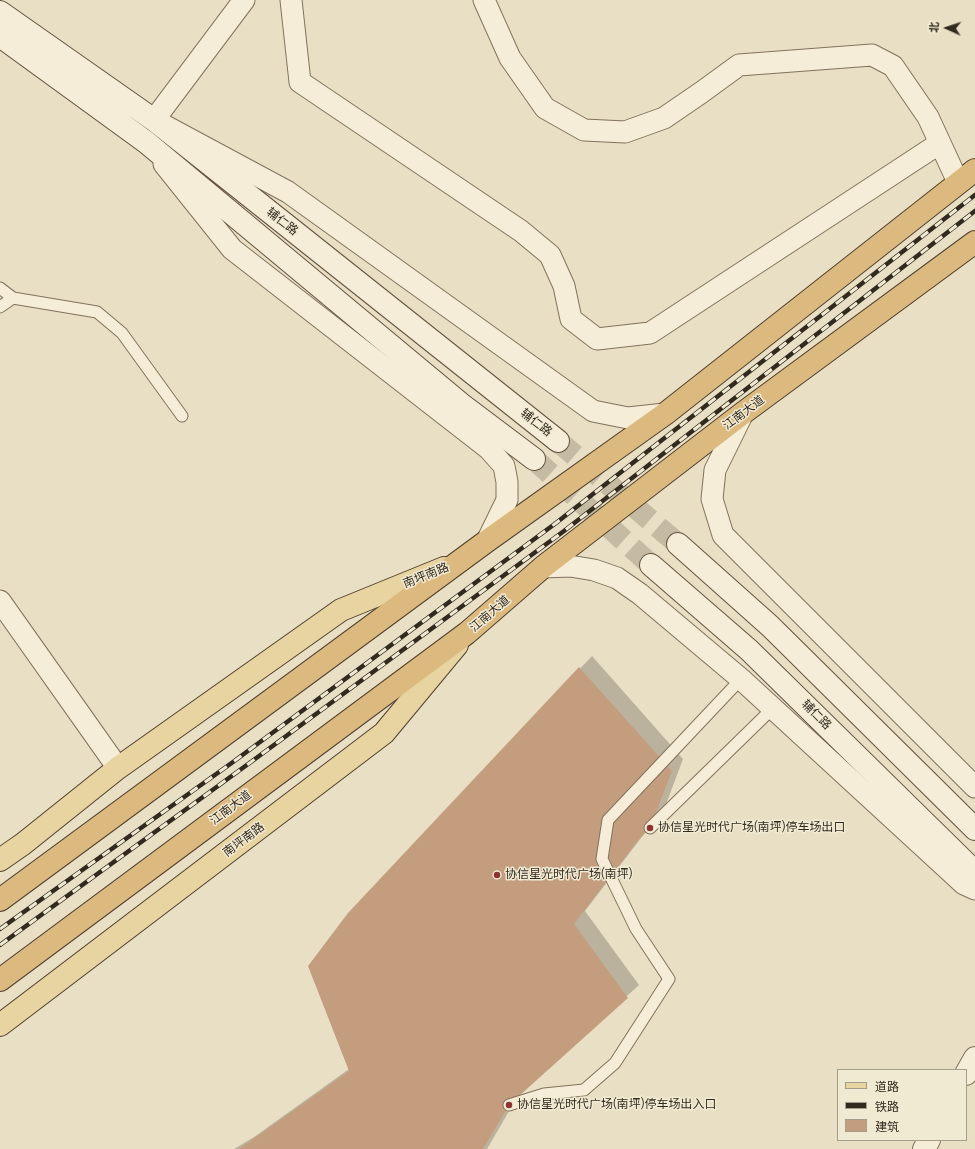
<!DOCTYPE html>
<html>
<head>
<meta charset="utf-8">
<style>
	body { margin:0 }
	#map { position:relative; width:975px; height:1149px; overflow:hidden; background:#e9dfc4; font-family:Bitter,"Noto Sans SC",serif }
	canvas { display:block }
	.legend { position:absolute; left:837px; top:1069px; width:130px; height:72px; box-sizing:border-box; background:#f1ead3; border:1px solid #a59d8b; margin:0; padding:5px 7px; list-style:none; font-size:12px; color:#332a1f }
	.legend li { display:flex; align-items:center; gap:8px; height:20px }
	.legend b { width:20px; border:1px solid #a59d8b }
	.north { position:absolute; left:927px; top:8px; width:40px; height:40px; -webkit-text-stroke:3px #f1ead3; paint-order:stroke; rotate:273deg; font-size:11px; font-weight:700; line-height:16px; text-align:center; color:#332a1f }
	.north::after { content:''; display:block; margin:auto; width:14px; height:18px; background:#332a1f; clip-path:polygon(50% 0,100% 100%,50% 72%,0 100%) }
</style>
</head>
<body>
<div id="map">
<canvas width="975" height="1149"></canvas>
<ul class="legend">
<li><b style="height:5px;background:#e8d4a0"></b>道路</li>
<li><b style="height:5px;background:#332a1f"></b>铁路</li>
<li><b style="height:11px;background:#c39d7e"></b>建筑</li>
</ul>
<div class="north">北</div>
</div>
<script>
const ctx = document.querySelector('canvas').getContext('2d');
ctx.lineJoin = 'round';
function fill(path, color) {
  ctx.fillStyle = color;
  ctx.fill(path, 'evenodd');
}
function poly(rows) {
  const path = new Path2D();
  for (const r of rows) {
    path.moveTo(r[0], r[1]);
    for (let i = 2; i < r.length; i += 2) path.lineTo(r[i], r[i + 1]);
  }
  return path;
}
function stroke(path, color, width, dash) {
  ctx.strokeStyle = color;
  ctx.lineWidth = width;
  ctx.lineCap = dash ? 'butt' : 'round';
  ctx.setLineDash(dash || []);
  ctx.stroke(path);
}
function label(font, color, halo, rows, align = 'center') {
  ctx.font = font + ' Bitter,"Noto Sans SC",serif';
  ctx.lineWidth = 3;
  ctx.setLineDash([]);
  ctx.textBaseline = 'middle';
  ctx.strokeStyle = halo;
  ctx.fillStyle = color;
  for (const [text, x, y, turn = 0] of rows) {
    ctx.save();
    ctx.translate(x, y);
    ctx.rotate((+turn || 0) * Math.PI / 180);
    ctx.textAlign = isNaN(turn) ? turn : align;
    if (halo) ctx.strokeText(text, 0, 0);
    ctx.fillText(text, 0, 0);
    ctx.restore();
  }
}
fill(poly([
	[592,656,683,759,662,815,648,829,585,911,639,985,519,1094,487,1149,234,1149,254,1137,349,1069,349,913]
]), '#0003');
fill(poly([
	[579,667,672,771,650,828,640,838,574,924,628,998,509,1105,483,1149,239,1149,349,1071,308,966,348,913]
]), '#c39d7e');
stroke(poly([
	[558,441,678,544],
	[534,459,651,565]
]), '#c5bba3', 22, [22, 11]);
const service = poly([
	[0,288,13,298,97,312,122,333,182,416],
	[0,307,13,298],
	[650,828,773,708],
	[509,1105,544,1094,584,1090,615,1063,669,979,636,929,602,859,608,820,741,679]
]);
const minor = poly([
	[244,0,154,120,288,192,593,411,628,418,665,414],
	[291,0,300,82,521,231,550,255,564,286,571,319,597,339,650,333,940,143],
	[484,0,510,58,545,108,584,130,625,132,664,118,702,92,739,65,872,55,893,66,928,117,958,182],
	[164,164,232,249,489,449,504,466,507,482,507,500,487,541],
	[743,413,715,470,712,499,723,535,975,787],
	[543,567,570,566,594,570,617,578,640,594,741,679,964,884,975,889],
	[0,601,118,768]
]);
const tertiary = poly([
	[966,1074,975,1058],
	[924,1149,929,1140]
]);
const secondary = poly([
	[0,12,154,120,558,441],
	[0,36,146,142,461,404,534,459],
	[678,544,770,626,975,829],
	[651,565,749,650,975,872]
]);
const primary = poly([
	[0,860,23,844,118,768,341,610,444,568],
	[0,1025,384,733,457,645]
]);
const trunk = poly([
	[0,900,487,541,665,414,975,170],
	[0,980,467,633,543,567,743,413,975,242]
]);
stroke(service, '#82725d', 13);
stroke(minor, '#82725d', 23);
stroke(tertiary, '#82725d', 24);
stroke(secondary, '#645340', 24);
stroke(primary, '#504030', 24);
stroke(trunk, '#504030', 24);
stroke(service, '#f5edd7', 11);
stroke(minor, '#f5edd7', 21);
stroke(tertiary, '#f5edd7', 22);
stroke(secondary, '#f5edd7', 22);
stroke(primary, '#e8d4a0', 22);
stroke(trunk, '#dcba7f', 22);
const rail = poly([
	[0,929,233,762,556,523,975,195],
	[0,945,255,759,564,531,975,211]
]);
stroke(rail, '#332a1f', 4.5);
stroke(rail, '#f1ead3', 3, [9]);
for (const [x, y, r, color] of [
	[650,828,4,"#8a3533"],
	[497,875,4,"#8a3533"],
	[509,1105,4,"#8a3533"]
]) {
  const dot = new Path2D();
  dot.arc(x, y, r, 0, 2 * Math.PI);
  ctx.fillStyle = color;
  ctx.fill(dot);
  stroke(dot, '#f1ead3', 1.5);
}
label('12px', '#332a1f', '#f1ead3', [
	["辅仁路",282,222,38],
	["江南大道",744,413,-37],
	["辅仁路",536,423,38],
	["南坪南路",426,576,-22],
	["江南大道",490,614,-41],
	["辅仁路",816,715,45],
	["江南大道",231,808,-37],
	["南坪南路",244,840,-37]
]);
label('12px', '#332a1f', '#f1ead3', [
	["协信星光时代广场(南坪)停车场出口",658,828],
	["协信星光时代广场(南坪)",505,875],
	["协信星光时代广场(南坪)停车场出入口",517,1105]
], 'left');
</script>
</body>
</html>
